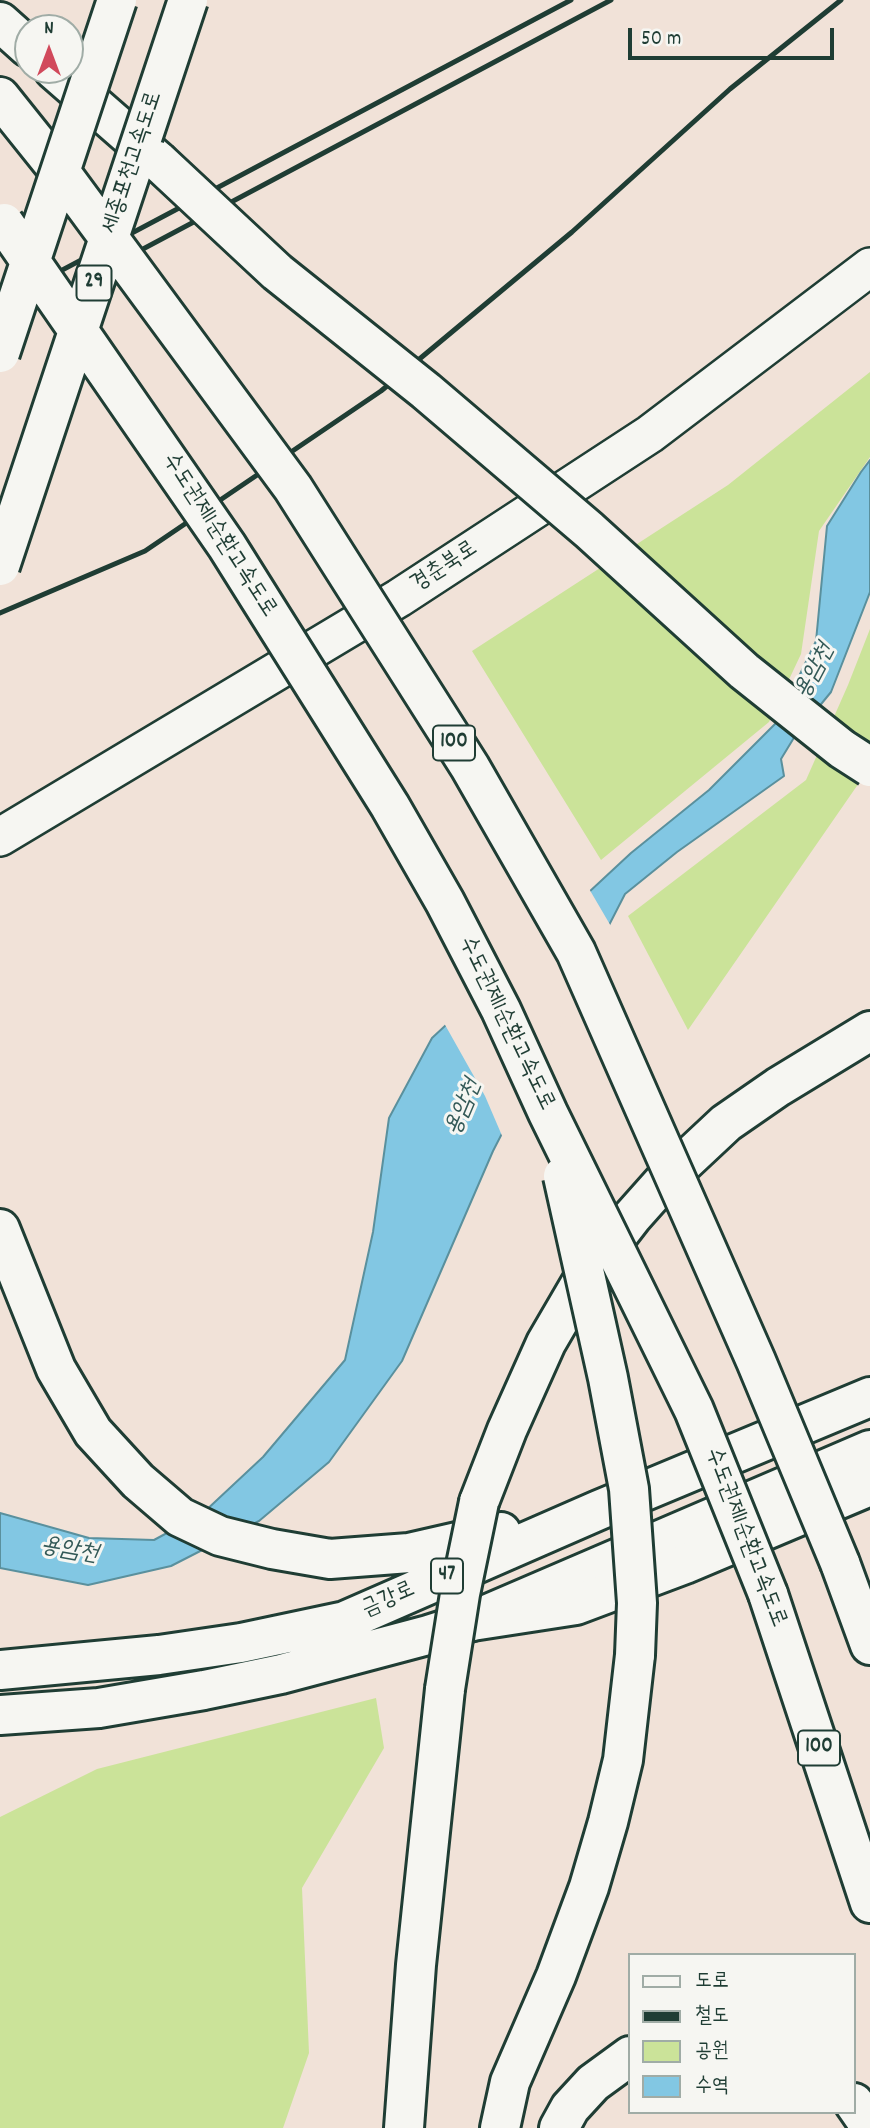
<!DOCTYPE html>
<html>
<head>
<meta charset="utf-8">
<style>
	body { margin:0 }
	#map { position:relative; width:870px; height:2128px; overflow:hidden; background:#f1e2d8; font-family:Dekko,"Poor Story",sans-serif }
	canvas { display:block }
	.legend { position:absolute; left:628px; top:1953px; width:228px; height:161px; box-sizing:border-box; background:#f6f6f2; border:2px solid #a0aca6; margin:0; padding:9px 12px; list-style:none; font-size:21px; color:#1f3d34 }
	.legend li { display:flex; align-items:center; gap:14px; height:35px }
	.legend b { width:35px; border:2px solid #a0aca6 }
	.north { position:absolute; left:14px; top:14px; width:70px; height:70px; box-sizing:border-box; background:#f6f6f2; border:2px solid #a0aca6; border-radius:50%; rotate:0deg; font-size:19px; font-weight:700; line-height:28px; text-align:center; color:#1f3d34 }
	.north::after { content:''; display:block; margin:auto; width:24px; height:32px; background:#d1495b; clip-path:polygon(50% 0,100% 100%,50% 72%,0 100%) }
	.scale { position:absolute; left:628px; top:28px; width:206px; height:32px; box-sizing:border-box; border:4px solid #1f3d34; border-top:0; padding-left:9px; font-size:21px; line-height:24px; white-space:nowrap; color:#1f3d34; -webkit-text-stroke:5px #f6f6f2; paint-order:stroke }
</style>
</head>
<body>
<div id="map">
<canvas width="870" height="2128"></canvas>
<ul class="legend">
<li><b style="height:9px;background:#f6f6f2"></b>도로</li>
<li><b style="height:9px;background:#1f3d34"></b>철도</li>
<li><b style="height:19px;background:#cbe399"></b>공원</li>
<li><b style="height:19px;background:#82c7e3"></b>수역</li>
</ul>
<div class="north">N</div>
<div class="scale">50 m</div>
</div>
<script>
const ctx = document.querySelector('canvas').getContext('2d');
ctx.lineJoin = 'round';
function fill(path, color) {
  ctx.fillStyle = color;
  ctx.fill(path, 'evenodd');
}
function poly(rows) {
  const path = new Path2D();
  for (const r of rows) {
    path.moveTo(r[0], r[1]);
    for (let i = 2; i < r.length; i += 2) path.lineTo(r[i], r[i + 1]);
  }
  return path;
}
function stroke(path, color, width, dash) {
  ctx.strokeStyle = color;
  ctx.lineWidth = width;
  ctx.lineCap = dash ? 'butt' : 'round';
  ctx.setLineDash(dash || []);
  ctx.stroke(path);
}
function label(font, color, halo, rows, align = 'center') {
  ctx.font = font + ' Dekko,"Poor Story",sans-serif';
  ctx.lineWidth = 6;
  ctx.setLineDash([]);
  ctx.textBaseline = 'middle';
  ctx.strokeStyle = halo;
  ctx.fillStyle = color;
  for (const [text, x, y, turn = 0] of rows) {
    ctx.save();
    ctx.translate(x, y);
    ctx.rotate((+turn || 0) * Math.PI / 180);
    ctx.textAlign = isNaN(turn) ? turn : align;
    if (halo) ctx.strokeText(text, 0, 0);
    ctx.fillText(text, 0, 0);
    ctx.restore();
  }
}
fill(poly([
	[870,372,870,457,819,531,801,654,769,722,601,860,472,651,728,485],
	[870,629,870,767,688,1030,628,916,806,780,848,685],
	[376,1698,384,1748,302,1888,309,2053,283,2128,0,2128,0,1817,97,1769]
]), '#cbe399');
const water = poly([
	[870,460,870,592,831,692,795,736,781,759,784,776,677,852,625,894,493,1151,402,1361,329,1462,259,1521,171,1566,88,1585,0,1568,0,1513,89,1538,154,1540,202,1514,263,1457,345,1360,373,1232,389,1118,432,1038,631,853,709,790,777,722,816,641,827,526,861,472,870,460]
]);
fill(water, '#82c7e3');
stroke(water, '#5a909d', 2);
fill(poly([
	[588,887,612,928,503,1138,485,1096,444,1023]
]), '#f1e2d8');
const tertiary = poly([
	[0,837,399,598,650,434,870,267]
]);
const trunk = poly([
	[0,1229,56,1369,93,1432,138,1481,180,1517,220,1536,272,1549,330,1559,409,1553,501,1532],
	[0,1670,159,1655,241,1643,345,1621,599,1510,870,1397],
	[0,1715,99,1708,204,1690,281,1674,428,1635,472,1621,870,1450]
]);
const motorway = poly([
	[0,22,28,47],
	[54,70,158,161],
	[0,97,64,177],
	[479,1502,507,1430,546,1343,581,1283,632,1217,664,1181,726,1123,778,1087,870,1031],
	[840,1563,870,1645],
	[768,1594,870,1903],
	[472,1621,576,1605,685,1564,870,1486],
	[854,2103,870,2126],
	[404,2128,416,1965,445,1689],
	[500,2128,510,2082,556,1976,589,1887,608,1822,623,1760,635,1655],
	[559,2128,570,2108,593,2083,630,2056]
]);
stroke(tertiary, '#1f3d34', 42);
stroke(trunk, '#1f3d34', 44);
stroke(motorway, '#1f3d34', 44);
stroke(tertiary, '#f6f6f2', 37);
stroke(trunk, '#f6f6f2', 38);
stroke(motorway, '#f6f6f2', 38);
stroke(poly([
	[0,303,571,0],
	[0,325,611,0],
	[0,613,145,551,381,391,572,232,730,89,841,0]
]), '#1f3d34', 5);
const motorwayBridge = poly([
	[158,161,277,272,426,391,589,530,744,671,842,749,870,767],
	[64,177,293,488,470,767,576,952,756,1361,840,1563],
	[4,223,227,546,390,806,445,902,501,1010,548,1113,694,1410,768,1594],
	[0,353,117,0],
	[0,566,188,0],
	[563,1176,608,1378,629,1489,637,1603,635,1655],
	[445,1689,460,1594,479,1502]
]);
stroke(motorwayBridge, '#1f3d34', 44, []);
stroke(motorwayBridge, '#f6f6f2', 38);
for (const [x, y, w] of [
	[94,283,35],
	[454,743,42],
	[447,1576,32],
	[819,1748,42]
]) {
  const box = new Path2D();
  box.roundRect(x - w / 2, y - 17.5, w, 35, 5);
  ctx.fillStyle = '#f6f6f2';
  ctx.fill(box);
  stroke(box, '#1f3d34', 2);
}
label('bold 21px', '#1f3d34', null, [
	["29",94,283],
	["100",454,743],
	["47",447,1576],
	["100",819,1748]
]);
label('23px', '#1f3d34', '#f6f6f2', [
	["세종포천고속도로",134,163,-72],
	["수도권제1순환고속도로",218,536,57],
	["경춘북로",445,568,-33],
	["수도권제1순환고속도로",505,1024,64],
	["수도권제1순환고속도로",744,1538,69],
	["금강로",389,1601,-24]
]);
label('italic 24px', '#335957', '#f6f6f2', [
	["용암천",816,672,-62],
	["용암천",465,1108,-67],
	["용암천",69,1552,10]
]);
</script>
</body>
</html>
